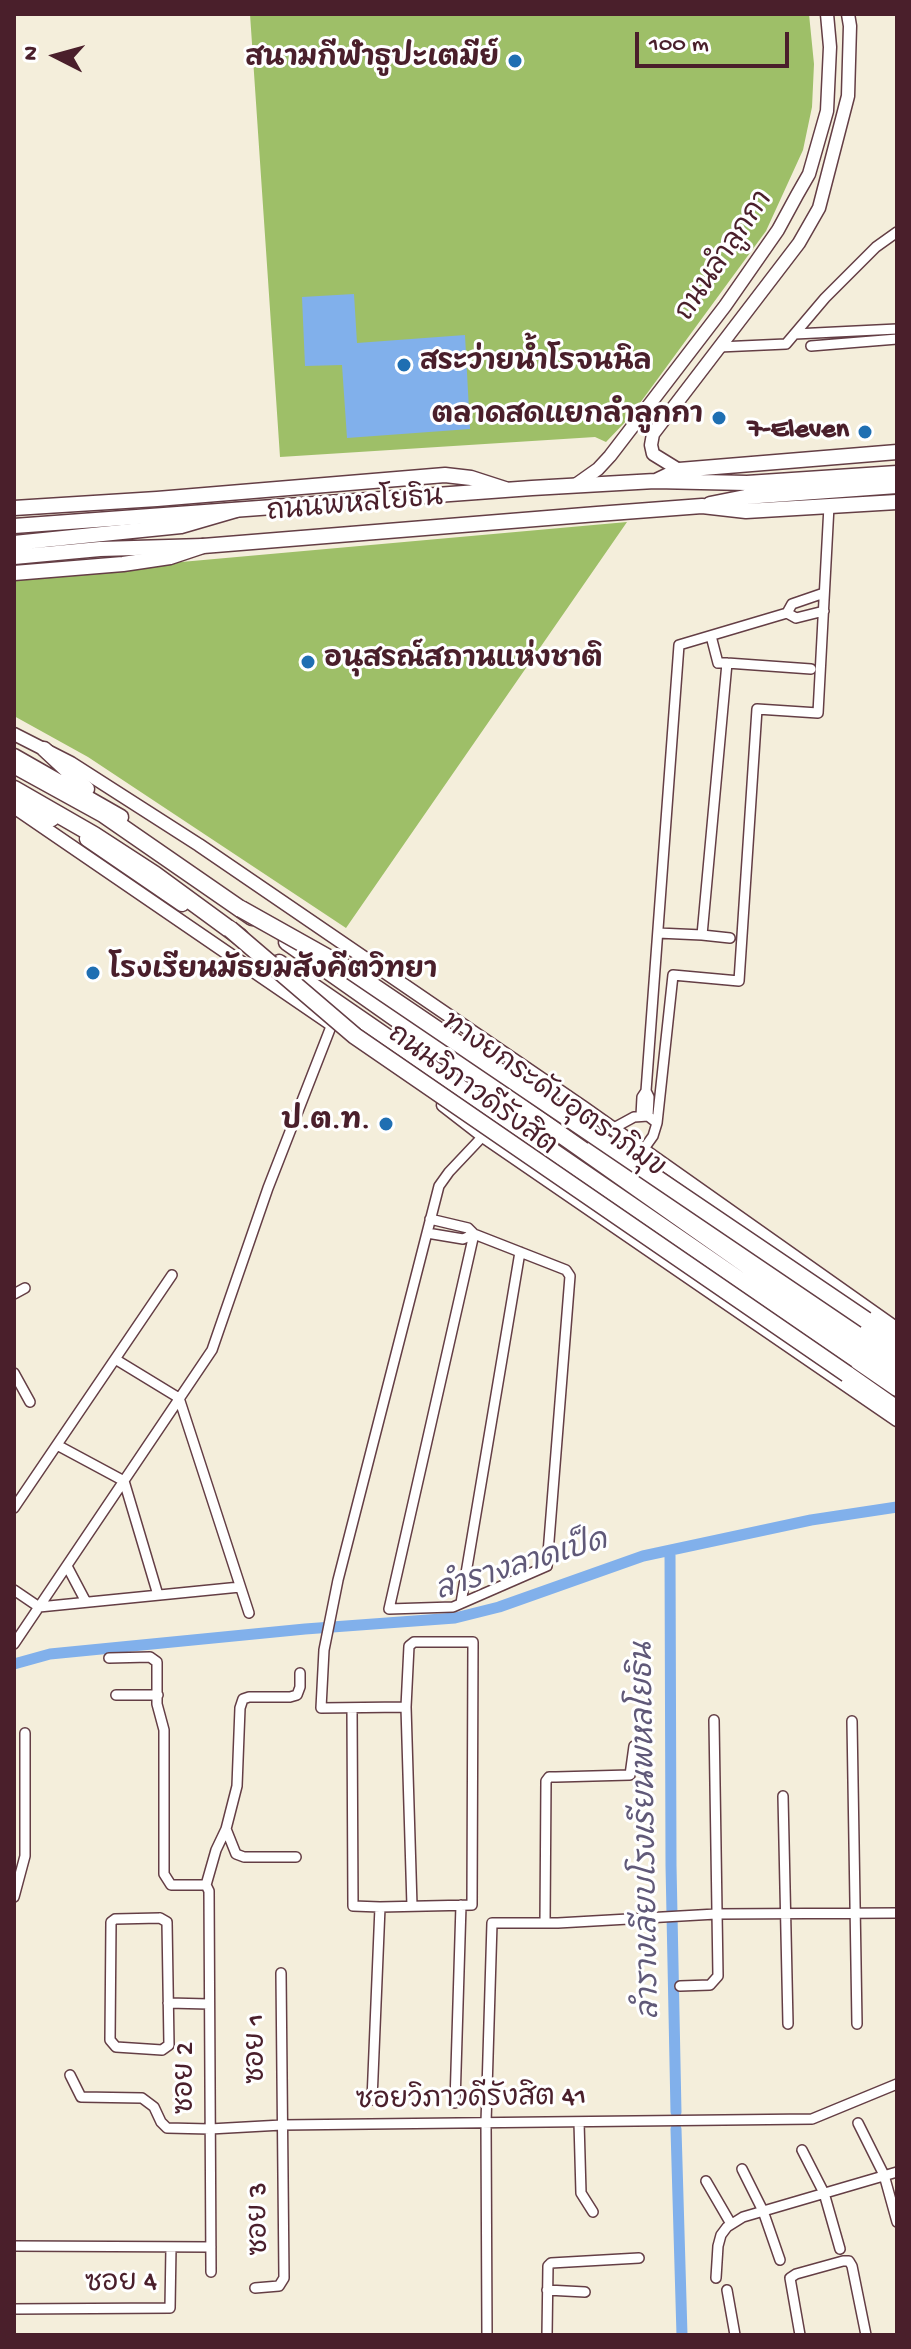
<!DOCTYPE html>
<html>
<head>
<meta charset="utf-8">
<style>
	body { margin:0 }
	#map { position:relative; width:911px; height:2349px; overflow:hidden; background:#f4eedb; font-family:"Gochi Hand",sans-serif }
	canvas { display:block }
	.frame { position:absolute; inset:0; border:16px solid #4a1f2b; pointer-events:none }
	.north { position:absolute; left:16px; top:16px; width:80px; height:80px; -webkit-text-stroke:6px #fff; paint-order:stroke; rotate:276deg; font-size:22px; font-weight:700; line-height:32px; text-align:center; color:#4a1f2b }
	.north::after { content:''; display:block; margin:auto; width:28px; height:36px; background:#4a1f2b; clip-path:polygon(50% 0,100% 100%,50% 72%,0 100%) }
	.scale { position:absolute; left:635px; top:32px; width:154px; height:36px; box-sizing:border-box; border:4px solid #4a1f2b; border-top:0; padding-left:10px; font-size:24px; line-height:28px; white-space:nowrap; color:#4a1f2b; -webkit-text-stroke:6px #fff; paint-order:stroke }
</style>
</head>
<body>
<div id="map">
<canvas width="911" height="2349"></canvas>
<div class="frame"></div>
<div class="north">N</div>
<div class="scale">100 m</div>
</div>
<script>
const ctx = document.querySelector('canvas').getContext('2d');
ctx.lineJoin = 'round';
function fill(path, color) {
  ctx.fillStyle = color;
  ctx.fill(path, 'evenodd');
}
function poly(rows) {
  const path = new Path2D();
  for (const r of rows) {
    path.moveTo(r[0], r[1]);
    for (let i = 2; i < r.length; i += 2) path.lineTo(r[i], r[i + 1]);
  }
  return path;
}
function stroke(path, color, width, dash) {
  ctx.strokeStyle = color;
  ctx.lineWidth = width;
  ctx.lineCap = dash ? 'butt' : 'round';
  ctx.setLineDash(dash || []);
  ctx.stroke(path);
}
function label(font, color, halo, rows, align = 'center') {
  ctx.font = font + ' "Gochi Hand","Playpen Sans Thai",sans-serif';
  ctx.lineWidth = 6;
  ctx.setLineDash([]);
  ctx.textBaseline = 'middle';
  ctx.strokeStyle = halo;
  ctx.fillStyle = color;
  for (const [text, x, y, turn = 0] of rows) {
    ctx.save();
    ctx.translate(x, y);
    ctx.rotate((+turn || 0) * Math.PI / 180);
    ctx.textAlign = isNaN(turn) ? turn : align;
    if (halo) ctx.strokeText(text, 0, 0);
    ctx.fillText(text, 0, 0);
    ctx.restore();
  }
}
fill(poly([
	[250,14,809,14,814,64,812,107,803,150,766,231,629,418,606,442,595,437,280,457],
	[627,522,346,928,88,757,14,716,14,577]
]), '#9ebf68');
fill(poly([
	[354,294,357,343,465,335,470,429,347,438,342,365,305,366,302,297]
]), '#81b0eb');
stroke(poly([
	[670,1550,671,1865,676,2112],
	[14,1664,50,1654,305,1629,455,1618,499,1607,643,1556,811,1520,897,1507],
	[676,2129,682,2335]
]), '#81b0eb', 11);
const minor = poly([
	[795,334,897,329],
	[811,346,897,339],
	[719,347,786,344,825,298,876,247,897,232],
	[787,613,796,618,824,611],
	[727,663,811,669],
	[658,933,702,935,727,663,718,663,711,636],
	[702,935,730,938],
	[646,1091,679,645,787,613,792,604,824,593],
	[641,1116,642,1097,646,1091,649,1097,648,1116],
	[657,1123,673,975,739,981,757,709,818,713,829,506],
	[612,1129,634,1117,648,1116,657,1123,653,1136,643,1150],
	[427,1233,463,1239,474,1234,468,1228,430,1219],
	[474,1234,566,1270,570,1276,547,1566,453,1607,389,1609,474,1234],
	[14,1294,25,1288],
	[115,1359,179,1398,249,1613],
	[14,1373,30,1402],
	[57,1445,124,1481,158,1595],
	[14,1508,172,1275],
	[67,1566,86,1602],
	[14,1590,39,1607,240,1587],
	[461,1603,520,1252],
	[14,1644,212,1350,268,1188,332,1024],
	[109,1658,150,1657,157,1662,157,1704,164,1730,164,1874,171,1885,206,1885],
	[116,1695,158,1695],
	[406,1707,321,1708,324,1650,338,1580,439,1186,449,1172,483,1136],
	[352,1708,353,1906,380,1907,472,1905,473,1642,414,1642,409,1646,406,1707,412,1906],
	[852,1721,857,2024],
	[783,1796,788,2024],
	[226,1829,236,1854,244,1857,296,1857],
	[206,1885,209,1891,211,2272],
	[206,1885,216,1850,226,1829,237,1786,240,1708,243,1699,249,1697,290,1697,297,1695,300,1687,300,1673],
	[14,1897,25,1856,25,1733],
	[160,1918,167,1922,169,2045,162,2050,116,2047,110,2040,111,1922,115,1919,160,1918],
	[545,1923,546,1781,549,1777,556,1777,630,1775,634,1746],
	[680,1986,710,1985,718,1976,714,1720],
	[168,2003,209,2004],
	[70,2075,81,2097,142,2098,154,2107,161,2122,167,2128,210,2129,282,2125,812,2119,897,2084],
	[372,2100,380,1907],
	[455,2103,461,1905],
	[579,2122,581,2193,593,2212],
	[858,2123,884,2175,897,2222],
	[802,2150,824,2193,840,2249],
	[742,2169,763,2211,780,2260],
	[706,2181,731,2224],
	[14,2246,211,2247],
	[716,2278,718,2246,721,2235,727,2227,743,2217,897,2172],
	[255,2288,279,2286,284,2278,281,1973],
	[547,2290,585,2292],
	[727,2290,735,2335],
	[14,2309,170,2308,171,2247],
	[487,2335,486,2123,492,1923,558,1923,716,1914,897,1913],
	[547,2335,548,2266,551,2263,639,2258],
	[800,2335,790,2278,796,2274,843,2261,849,2261,852,2266,866,2335]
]);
const secondary = poly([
	[679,470,653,454,651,445,653,434,799,243,819,208,848,96,850,26,848,14],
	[574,486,598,469,610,456,725,306,778,230,797,195,809,174,827,111,830,47,827,14],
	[14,734,71,763,199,845,584,1108,897,1329],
	[14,807,331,1024],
	[443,1105,483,1136,897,1420]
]);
const primary = poly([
	[656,481,679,470,897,452],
	[710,504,745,497,897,486],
	[14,526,532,488,655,481,747,483,897,473],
	[14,573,123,564,170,557,203,546,597,514,702,506,746,511,897,502]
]);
const trunk = poly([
	[14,508,157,499,445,475,471,478,505,489],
	[14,543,181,526,236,510],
	[14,557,100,549,203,546],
	[44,749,87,789],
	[14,756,121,817],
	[14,800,52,819],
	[87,839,182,904],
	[593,1148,897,1356]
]);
const motorway = poly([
	[14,765,103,814,252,917],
	[14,789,94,835,154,874,240,937],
	[287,942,897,1371],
	[279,963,897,1388],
	[866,1320,897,1341],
	[847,1374,897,1409]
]);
stroke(minor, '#643e45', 12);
stroke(secondary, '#643e45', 15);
stroke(primary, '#643e45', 17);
stroke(trunk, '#643e45', 17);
stroke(motorway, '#643e45', 19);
stroke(minor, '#fff', 9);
stroke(secondary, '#fff', 12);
stroke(primary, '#fff', 14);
stroke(trunk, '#fff', 14);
stroke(motorway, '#fff', 16);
const motorwayBridge = poly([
	[241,909,348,969,866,1320],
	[230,929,355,1036,847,1374]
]);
stroke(motorwayBridge, '#643e45', 19, []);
stroke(motorwayBridge, '#fff', 16);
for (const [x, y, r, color] of [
	[515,61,8,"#1f6fb2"],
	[404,365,8,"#1f6fb2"],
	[719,418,8,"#1f6fb2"],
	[865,432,8,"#1f6fb2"],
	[308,662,8,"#1f6fb2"],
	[93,973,8,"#1f6fb2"],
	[386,1124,8,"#1f6fb2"]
]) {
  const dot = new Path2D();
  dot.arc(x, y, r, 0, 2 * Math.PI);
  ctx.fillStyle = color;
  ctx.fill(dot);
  stroke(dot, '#fff', 3);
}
label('bold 28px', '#4a1f2b', '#fff', [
	["สนามกีฬาธูปะเตมีย์",499,61],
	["สระว่ายน้ำโรจนนิล",420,365,"left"],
	["ตลาดสดแยกลำลูกกา",703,418],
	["7-Eleven",849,432],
	["อนุสรณ์สถานแห่งชาติ",324,662,"left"],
	["โรงเรียนมัธยมสังคีตวิทยา",109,973,"left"],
	["ป.ต.ท.",370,1124]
], 'right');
label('28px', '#4a1f2b', '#fff', [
	["ถนนลำลูกกา",726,257,-56],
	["ถนนพหลโยธิน",355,507,-5],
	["ถนนวิภาวดีรังสิต",471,1092,36],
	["ทางยกระดับอุตราภิมุข",552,1097,35],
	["ซอย 1",259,2049,-90],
	["ซอย 2",188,2078,-90],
	["ซอยวิภาวดีรังสิต 41",471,2101,-1],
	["ซอย 3",261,2219,-91],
	["ซอย 4",121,2285,-2]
]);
label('italic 30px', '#605978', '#fff', [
	["ลำรางลาดเป็ด",522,1568,-17],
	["ลำรางเลียบโรงเรียนพหลโยธิน",649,1831,-91]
]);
</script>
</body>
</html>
